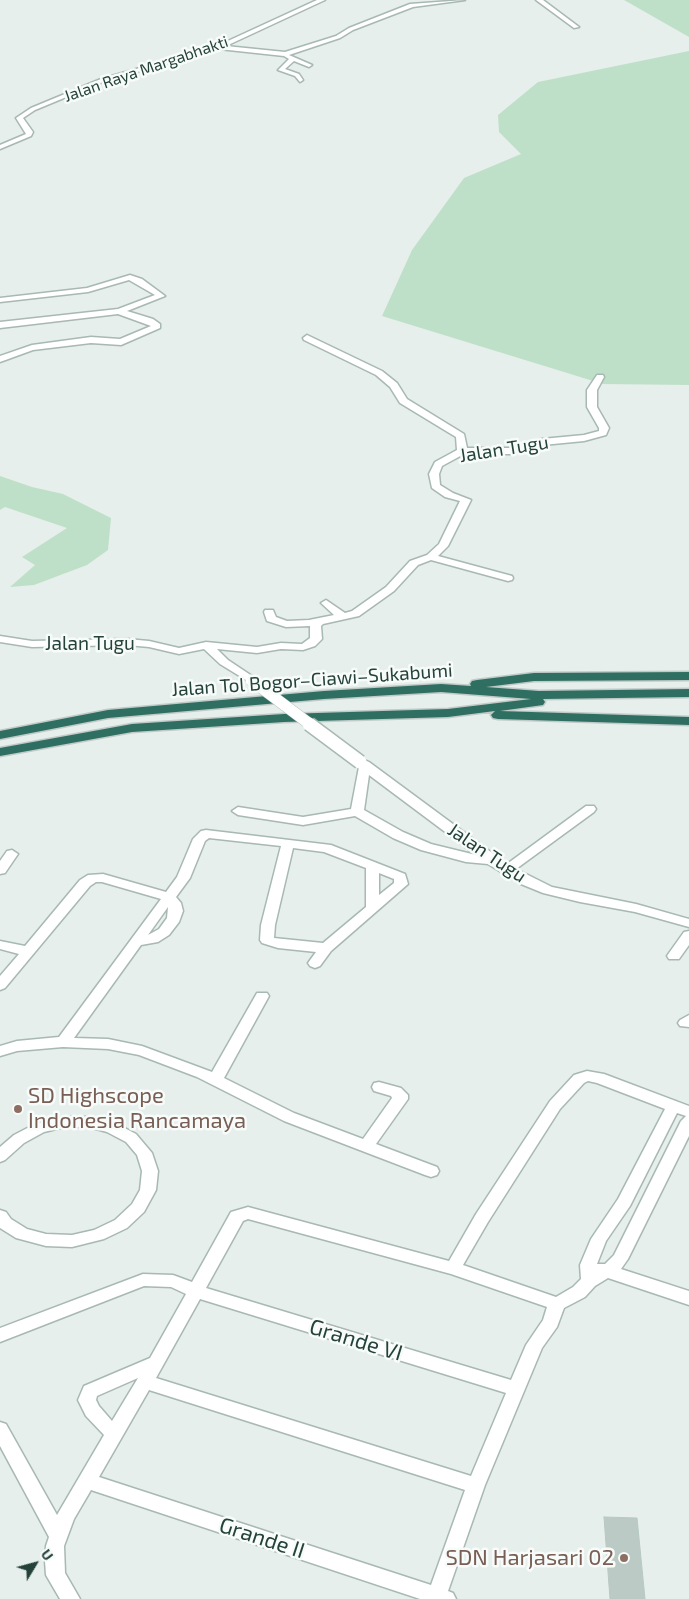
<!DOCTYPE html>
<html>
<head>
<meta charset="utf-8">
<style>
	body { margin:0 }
	#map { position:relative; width:689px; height:1599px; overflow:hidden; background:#e6efeb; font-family:"Exo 2",sans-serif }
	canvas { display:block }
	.north { position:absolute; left:10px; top:1539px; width:50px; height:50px; -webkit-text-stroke:4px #f7fbf9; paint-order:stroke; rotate:53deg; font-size:14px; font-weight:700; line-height:20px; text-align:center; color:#24423a }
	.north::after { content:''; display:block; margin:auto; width:18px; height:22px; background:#24423a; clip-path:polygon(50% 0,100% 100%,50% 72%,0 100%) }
</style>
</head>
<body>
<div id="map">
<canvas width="689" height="1599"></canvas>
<div class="north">U</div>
</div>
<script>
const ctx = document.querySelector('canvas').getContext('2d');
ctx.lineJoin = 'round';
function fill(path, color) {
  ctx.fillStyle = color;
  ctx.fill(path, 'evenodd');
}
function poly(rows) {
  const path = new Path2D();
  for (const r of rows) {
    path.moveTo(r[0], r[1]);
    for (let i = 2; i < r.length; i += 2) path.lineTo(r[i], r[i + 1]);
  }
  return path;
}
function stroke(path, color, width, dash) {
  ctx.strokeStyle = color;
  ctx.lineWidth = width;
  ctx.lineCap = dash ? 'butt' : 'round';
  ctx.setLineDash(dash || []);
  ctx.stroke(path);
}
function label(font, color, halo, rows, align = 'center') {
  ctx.font = font + ' "Exo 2",sans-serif';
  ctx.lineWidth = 5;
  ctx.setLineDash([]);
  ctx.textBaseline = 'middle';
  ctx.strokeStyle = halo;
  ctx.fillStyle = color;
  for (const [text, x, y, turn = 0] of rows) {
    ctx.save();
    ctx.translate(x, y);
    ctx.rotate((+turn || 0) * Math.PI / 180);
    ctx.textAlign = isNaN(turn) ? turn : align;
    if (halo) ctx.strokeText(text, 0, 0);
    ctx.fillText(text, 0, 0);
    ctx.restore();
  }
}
fill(poly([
	[624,0,689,0,689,37],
	[689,51,689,385,603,384,382,316,412,250,464,178,521,154,499,132,498,115,538,82],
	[0,476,32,487,63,494,111,518,108,550,87,565,34,585,10,587,35,565,22,557,67,528,5,507,0,510]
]), '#bfe0c8');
const building = poly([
	[604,1517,637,1518,645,1599,610,1599,604,1517]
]);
fill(building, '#bbcac4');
stroke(building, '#b8c9c2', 1);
const minor = poly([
	[317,0,325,0,226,46,285,52,336,36,349,28,410,4,465,0,413,7,353,30,340,38,289,55,312,65,309,67,294,61,285,69,299,74,303,80,300,82,295,76,278,70,289,59,284,56,219,49,105,81,35,110,23,118,33,132,31,136,0,149,0,145,26,134,16,118,31,108,101,79,217,46,317,0],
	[536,0,543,0,579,27,574,28,536,0],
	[130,275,142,279,165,296,127,311,153,319,160,324,160,328,121,345,91,343,33,350,0,362,0,356,32,345,91,337,120,339,151,326,118,314,0,328,0,322,118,309,155,295,129,280,88,292,0,302,0,298,87,288,130,275],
	[307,335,382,371,397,383,407,399,464,434,467,448,510,448,542,439,584,435,599,431,599,428,587,407,587,390,597,375,603,375,604,377,597,390,597,407,609,428,606,435,584,441,543,445,510,454,464,454,442,466,439,474,440,485,453,493,471,500,448,546,438,556,512,576,513,578,512,580,508,581,431,560,418,565,394,591,359,616,323,624,321,626,322,639,315,646,303,650,281,649,257,653,217,649,228,660,255,678,257,680,251,683,220,664,204,649,179,654,149,647,127,645,32,647,0,642,0,636,32,641,127,639,149,641,179,648,206,642,257,647,281,643,302,644,310,638,310,626,286,627,267,621,264,612,265,610,273,610,276,617,287,621,309,620,334,615,321,603,326,600,345,613,352,611,386,587,410,561,427,555,439,544,460,501,445,497,432,488,429,474,435,462,457,450,456,437,400,403,390,387,376,375,304,340,303,338,307,335],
	[360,758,369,762,507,864,586,806,594,806,596,809,594,812,516,869,552,887,636,904,689,919,689,927,635,912,580,902,543,893,521,884,488,864,466,862,421,850,393,838,355,816,303,825,238,815,232,811,238,807,303,817,351,809,359,767,354,762,360,758],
	[369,775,476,855,431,844,403,832,364,810,369,775],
	[206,830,331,845,405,874,408,884,331,951,320,966,315,968,310,966,308,963,316,952,278,948,262,943,260,940,261,925,281,846,209,838,205,841,190,878,176,897,181,903,183,911,179,922,169,935,158,942,141,945,74,1038,108,1039,142,1046,212,1072,257,993,267,993,269,996,224,1078,294,1113,363,1139,392,1098,391,1096,374,1091,372,1087,374,1083,379,1082,401,1088,408,1095,408,1099,376,1144,437,1167,439,1171,437,1175,431,1177,425,1175,284,1121,197,1077,139,1055,108,1049,63,1047,17,1051,0,1056,0,1046,17,1041,59,1037,161,899,102,882,96,882,90,886,5,988,0,990,0,976,19,954,0,949,0,941,25,946,80,880,88,875,103,874,166,892,177,877,193,839,201,831,206,830],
	[293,848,324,852,366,868,366,907,323,943,274,938,275,925,293,848],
	[379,873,394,879,394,883,379,895,379,873],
	[168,907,167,918,159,929,148,935,168,907],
	[12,850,18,854,5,873,0,874,0,861,7,851,12,850],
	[689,931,689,945,679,959,669,959,667,956,669,953,684,932,689,931],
	[689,1015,689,1027,680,1026,678,1023,680,1020,689,1015],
	[587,1071,604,1074,689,1106,689,1136,628,1259,621,1269,689,1291,689,1305,608,1278,595,1286,585,1297,564,1308,557,1327,542,1348,485,1485,448,1591,453,1593,456,1599,420,1599,91,1490,74,1519,64,1546,65,1573,80,1599,60,1599,46,1575,45,1561,46,1546,49,1537,0,1446,0,1422,6,1424,57,1515,104,1435,86,1416,78,1400,84,1386,150,1358,186,1294,171,1287,144,1286,0,1342,0,1328,143,1274,173,1275,192,1282,231,1212,248,1207,449,1261,476,1214,550,1101,574,1075,587,1071],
	[588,1081,597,1083,665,1109,618,1199,591,1239,580,1265,581,1279,573,1287,556,1297,463,1265,488,1222,560,1109,584,1083,588,1081],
	[677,1113,686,1116,681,1121,614,1255,605,1264,597,1264,606,1241,630,1206,677,1113],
	[248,1219,451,1274,547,1307,543,1320,526,1345,511,1380,206,1288,243,1221,248,1219],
	[200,1299,506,1393,471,1476,156,1378,200,1299],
	[138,1378,112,1421,99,1406,96,1400,97,1396,138,1378],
	[149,1390,465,1490,431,1585,99,1477,149,1390],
	[65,1117,89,1117,117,1124,136,1134,152,1153,158,1171,156,1190,144,1212,127,1228,104,1239,72,1247,46,1246,16,1238,0,1228,0,1210,6,1212,11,1219,27,1229,46,1234,72,1235,94,1230,115,1220,132,1204,140,1190,142,1171,137,1155,126,1142,107,1132,89,1127,65,1127,44,1132,24,1143,5,1160,0,1162,0,1147,14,1135,35,1124,65,1117]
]);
const motorway = poly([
	[689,672,689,680,534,681,486,687,539,691,689,689,689,697,543,699,545,702,543,705,500,711,689,717,689,725,498,719,493,718,491,715,495,711,448,717,284,722,132,732,0,756,0,748,132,724,284,714,448,709,531,699,441,692,324,699,108,718,0,739,0,731,108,710,324,691,441,684,471,686,470,684,472,681,477,680,534,673,689,672]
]);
stroke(minor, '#a8b8b2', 3);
stroke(motorway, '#c2cac8', 3);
fill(minor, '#fff');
fill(motorway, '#2f6f62');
const minorBridgeFar1 = poly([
	[251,680,311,725]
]);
const minorBridge = poly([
	[309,724,360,762]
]);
stroke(minorBridgeFar1, '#a8b8b2', 12, []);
stroke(minorBridge, '#a8b8b2', 16, []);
stroke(minorBridgeFar1, '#fff', 11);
stroke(minorBridge, '#fff', 13);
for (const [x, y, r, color] of [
	[18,1109,5,"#8d6e63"],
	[624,1558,5,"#8d6e63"]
]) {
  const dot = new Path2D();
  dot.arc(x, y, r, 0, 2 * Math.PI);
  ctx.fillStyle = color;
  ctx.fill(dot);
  stroke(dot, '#f7fbf9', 2);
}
label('16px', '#24423a', '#f7fbf9', [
	["Jalan Raya Margabhakti",146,69,-19]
]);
label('19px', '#24423a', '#f7fbf9', [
	["Jalan Tugu",504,449,-9],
	["Jalan Tugu",90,644],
	["Jalan Tol Bogor–Ciawi–Sukabumi",312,680,-4],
	["Jalan Tugu",487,853,34]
]);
label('22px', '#785e54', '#f7fbf9', [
	["SD Highscope",28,1096],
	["Indonesia Rancamaya",28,1121],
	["SDN Harjasari 02",614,1558,"right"]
], 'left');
label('22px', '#24423a', '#f7fbf9', [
	["Grande VI",356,1340,17],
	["Grande II",262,1538,18]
]);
</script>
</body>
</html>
